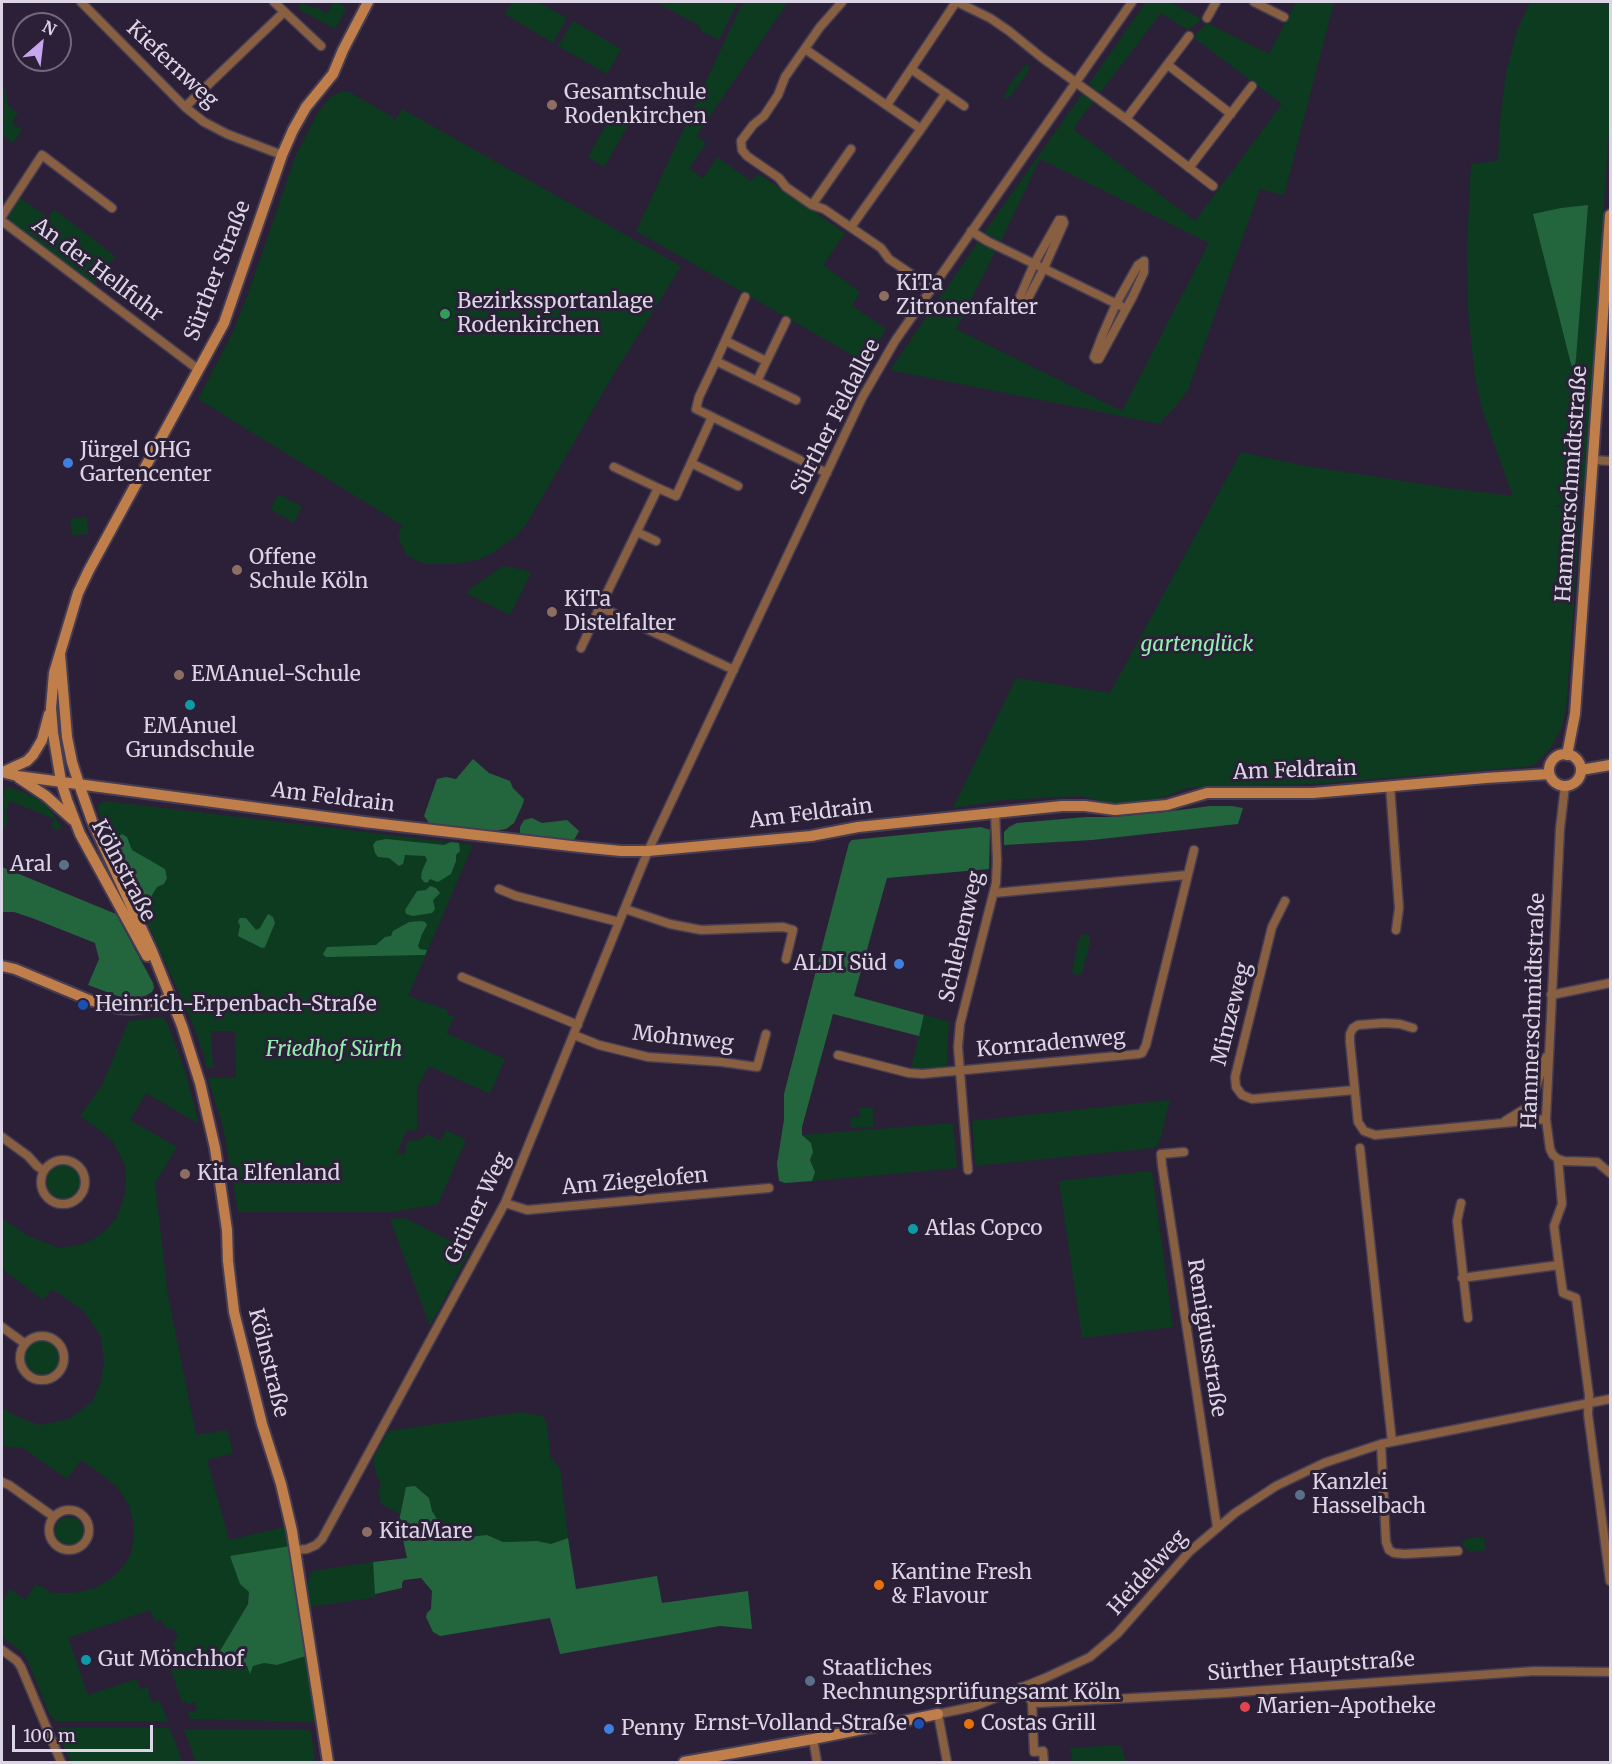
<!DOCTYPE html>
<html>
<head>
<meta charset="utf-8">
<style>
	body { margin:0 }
	#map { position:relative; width:1612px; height:1764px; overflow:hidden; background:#2b2037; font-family:Merriweather,serif }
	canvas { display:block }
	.frame { position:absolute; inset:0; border:3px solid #dcd5e5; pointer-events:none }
	.north { position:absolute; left:12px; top:12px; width:60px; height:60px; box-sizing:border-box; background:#2b2037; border:2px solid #72687d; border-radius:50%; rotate:28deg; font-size:16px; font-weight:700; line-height:24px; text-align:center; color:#dcd5e5 }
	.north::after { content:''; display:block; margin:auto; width:21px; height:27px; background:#c7a6ef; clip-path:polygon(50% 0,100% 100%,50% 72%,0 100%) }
	.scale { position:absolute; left:12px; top:1725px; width:141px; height:27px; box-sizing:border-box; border:3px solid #dcd5e5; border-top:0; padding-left:8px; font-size:18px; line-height:21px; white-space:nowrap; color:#dcd5e5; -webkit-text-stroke:4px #2b2037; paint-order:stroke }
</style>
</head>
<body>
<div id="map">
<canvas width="1612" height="1764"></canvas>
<div class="frame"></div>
<div class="north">N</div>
<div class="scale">100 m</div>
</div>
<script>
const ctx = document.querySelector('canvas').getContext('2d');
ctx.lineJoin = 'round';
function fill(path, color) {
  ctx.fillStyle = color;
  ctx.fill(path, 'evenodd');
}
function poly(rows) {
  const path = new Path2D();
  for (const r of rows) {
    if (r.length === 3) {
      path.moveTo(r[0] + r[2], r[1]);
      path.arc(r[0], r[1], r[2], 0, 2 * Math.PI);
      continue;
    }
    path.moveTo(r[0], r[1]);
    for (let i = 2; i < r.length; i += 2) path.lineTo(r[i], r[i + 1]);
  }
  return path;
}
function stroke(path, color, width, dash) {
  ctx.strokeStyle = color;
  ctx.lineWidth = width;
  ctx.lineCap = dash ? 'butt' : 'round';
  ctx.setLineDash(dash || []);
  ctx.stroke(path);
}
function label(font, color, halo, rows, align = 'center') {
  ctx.font = font + ' Merriweather,serif';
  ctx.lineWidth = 6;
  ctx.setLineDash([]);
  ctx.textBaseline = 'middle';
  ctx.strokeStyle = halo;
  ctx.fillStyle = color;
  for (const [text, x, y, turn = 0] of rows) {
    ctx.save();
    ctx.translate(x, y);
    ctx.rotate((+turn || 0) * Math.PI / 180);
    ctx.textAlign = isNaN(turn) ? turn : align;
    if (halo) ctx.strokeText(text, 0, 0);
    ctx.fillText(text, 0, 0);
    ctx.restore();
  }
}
fill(poly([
	[302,2,309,6,319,8,326,14,334,2,345,7,346,9,335,29,298,9],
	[512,2,538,2,567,18,553,43,505,14],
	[656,2,738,2,719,40,701,31,700,26],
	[743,2,788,2,696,136,706,143,689,169,703,178,717,157,751,181,759,174,845,233,823,265,860,292,852,306,886,329,866,363,636,231],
	[1146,2,1169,2,1202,19,1188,30,1161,13,1100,93,1089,84],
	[1296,2,1334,2,1284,195,1260,189,1188,390,1175,407,1162,420,1161,424,890,370,978,242,980,242,996,250,956,329,1122,411,1209,243,1040,159,1001,241,984,233,1082,94,1089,98,1091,96,1095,99,1073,129,1195,221,1282,104,1193,37,1207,23,1269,54],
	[1530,2,1610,2,1610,115,1585,488,1581,488,1579,507,1553,505,1575,513,1580,517,1566,710,1560,731,1550,749,1533,766,1314,784,1186,788,1162,798,1115,804,1081,796,1002,800,953,808,1016,678,1110,693,1241,452,1300,465,1448,488,1513,496,1482,410,1475,378,1468,309,1467,248,1471,164,1498,161,1500,119,1506,73,1517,30],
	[573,21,621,49,607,74,558,46],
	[1026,64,1029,66,1028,72,1012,94,1007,99,1004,97,1010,84],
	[2,86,5,89,8,106,15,111,18,112,12,123,22,130,13,143,2,135],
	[341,92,349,92,393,117,394,122,402,109,681,266,609,382,527,523,516,536,502,546,491,554,477,560,454,564,429,564,417,561,406,554,399,539,399,532,402,525,198,399,232,334,248,294,296,155,317,114,331,96],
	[613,112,630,122,604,167,588,157],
	[19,197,48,218,54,209,115,256,95,285,13,226,9,219,10,210],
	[279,494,302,507,294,523,270,509],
	[87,517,88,534,72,535,70,519],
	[503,566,525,570,531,573,510,615,466,593,474,586],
	[9,787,32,796,42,802,49,808,62,828,58,830,51,828,54,819,10,801,5,813,8,818,6,826,2,830,2,802,5,789],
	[105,801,473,845,408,996,447,1010,447,1015,455,1016,446,1033,505,1059,490,1094,429,1066,417,1088,417,1130,406,1131,397,1153,405,1154,407,1141,420,1140,427,1134,441,1141,446,1130,466,1140,438,1204,392,1212,238,1212,223,1127,208,1078,236,1078,235,1031,211,1031,213,1068,206,1068,205,1059,192,1022,99,814,98,805],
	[1087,934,1090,938,1090,943,1082,973,1077,976,1073,973,1072,970,1079,939,1082,935],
	[924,1015,950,1022,948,1036,947,1066,925,1070,911,1069],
	[162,1017,166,1020,184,1068,199,1124,146,1093,130,1120,177,1147,155,1183,168,1296,196,1435,227,1430,233,1453,207,1460,229,1540,284,1527,290,1546,249,1592,247,1604,221,1651,253,1666,264,1663,277,1665,306,1656,316,1722,190,1719,188,1713,197,1710,195,1702,187,1704,186,1701,182,1702,167,1658,179,1657,173,1644,178,1637,174,1629,166,1628,161,1620,155,1622,150,1610,68,1638,88,1695,136,1679,140,1689,149,1688,148,1691,152,1703,159,1700,168,1721,56,1721,50,1716,27,1659,21,1651,2,1637,2,1602,10,1589,25,1600,36,1584,53,1593,74,1593,95,1588,111,1579,122,1568,130,1556,134,1540,133,1521,129,1505,117,1487,101,1474,81,1460,67,1479,23,1448,2,1446,2,1407,15,1416,40,1425,69,1419,92,1402,101,1382,104,1361,101,1337,84,1311,52,1289,43,1300,2,1269,2,1221,3,1219,28,1236,59,1248,83,1244,96,1238,106,1230,117,1217,125,1194,126,1179,125,1165,113,1142,101,1131,80,1116,102,1085,129,1021],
	[1170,1100,1159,1143,1153,1148,975,1166,972,1121],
	[873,1107,874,1127,851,1128,850,1118,860,1117,859,1108],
	[953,1123,957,1168,812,1181,815,1172,802,1135],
	[64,1182,18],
	[1152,1171,1173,1327,1082,1338,1059,1181],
	[405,1218,470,1251,430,1326,390,1219],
	[41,1358,19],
	[522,1412,543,1416,547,1424,551,1459,560,1468,568,1538,551,1544,537,1541,503,1542,487,1535,468,1537,445,1534,432,1511,429,1498,406,1487,400,1514,381,1504,378,1490,381,1483,376,1474,373,1459,388,1431],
	[69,1531,14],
	[1484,1537,1486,1550,1470,1552,1463,1546,1462,1542,1469,1538],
	[373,1562,376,1597,310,1607,308,1585,309,1577,312,1571],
	[59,1728,168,1728,172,1733,182,1762,71,1762,57,1731],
	[184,1730,309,1730,311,1732,315,1762,196,1762],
	[1121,1745,1126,1762,1073,1762,1070,1748]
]), '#0d3b20');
fill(poly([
	[1588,205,1576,358,1574,373,1570,360,1533,214,1561,208],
	[473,759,489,773,510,781,513,788,524,799,523,804,514,823,506,829,492,831,429,823,424,816,437,779,446,777,456,779],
	[1210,806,1231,806,1243,808,1238,824,1092,840,1004,845,1004,832,1009,827,1017,823,1086,817,1114,817,1165,812],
	[532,818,542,823,567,820,579,831,573,842,524,835,520,833,520,827,524,820],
	[981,827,990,830,989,869,887,878,854,996,924,1015,919,1036,833,1014,802,1127,802,1135,811,1143,813,1152,810,1160,815,1172,812,1181,785,1183,779,1181,777,1164,784,1120,784,1094,849,843,852,840],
	[122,834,127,837,132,850,165,869,167,878,164,884,157,887,152,895,150,904,143,910,114,848,117,838],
	[386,839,444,845,451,842,459,843,460,851,456,855,456,861,451,874,438,882,430,879,427,883,424,882,421,878,422,871,427,860,425,856,405,855,403,864,399,866,389,858,378,857,375,853,373,845,376,841],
	[2,867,116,914,153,983,154,988,152,992,145,996,135,998,123,998,88,985,99,959,95,943,32,918,14,912,2,912],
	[430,886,436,888,440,893,433,900,435,909,432,913,413,916,406,914,405,910,417,891,426,890],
	[268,914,273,917,275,923,265,947,262,948,238,936,240,926,238,921,240,918,246,918,256,930,260,928],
	[422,921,425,922,427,925,422,934,418,946,420,949,427,950,425,955,326,957,323,954,327,947,376,945,385,937,391,936,393,931,409,922],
	[415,1486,429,1498,432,1511,446,1534,468,1537,487,1535,503,1542,537,1541,551,1544,568,1538,576,1589,657,1576,662,1603,748,1591,752,1629,720,1626,560,1654,550,1618,440,1636,433,1632,426,1617,427,1613,431,1609,432,1591,421,1578,404,1580,402,1583,402,1588,375,1594,373,1562,407,1558,399,1521,406,1487],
	[290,1546,306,1656,277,1665,264,1663,253,1666,250,1674,247,1666,237,1665,220,1651,248,1604,249,1592,240,1584,230,1556]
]), '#23663d');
const street = poly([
	[81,2,185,107,204,122,227,134,282,155],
	[274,2,321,46],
	[842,2,820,27,785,77,778,95,764,116,753,125,741,141,742,150,747,156,779,178,786,187,812,205,824,209,881,248,889,259,932,288],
	[957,2,990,18,1009,31,1041,57,1126,119,1213,186],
	[1254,2,1284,17],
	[1207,18,1216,2],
	[805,49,921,129,851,227],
	[1168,65,1231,114],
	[911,69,964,106],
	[887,105,956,2],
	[185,107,284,12],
	[1126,119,1189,36],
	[921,129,946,93],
	[1189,168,1252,86],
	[812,205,851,149],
	[2,216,42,155,112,208],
	[1059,220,1063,220,1064,223,1044,268,1025,304,1022,309,1017,310,1016,306,1034,264,1059,220],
	[2,221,199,370],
	[971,231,987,241,1121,306],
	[1144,261,1144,272,1133,296,1099,359,1096,359,1094,357,1102,336,1116,304,1138,265,1144,261],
	[726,341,766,361],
	[716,361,745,297],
	[757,381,786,321],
	[796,400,716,361,699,397,696,409,827,473],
	[1594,460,1610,461],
	[691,463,738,486],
	[614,467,658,488],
	[637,532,656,541],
	[600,607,658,488,676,496,712,417],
	[581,648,600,607,734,670],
	[1390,786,1399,908,1396,930],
	[1565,786,1560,829,1546,1119,1550,1149,1553,1155,1558,1159,1562,1204,1554,1226,1559,1265,1563,1293,1576,1298,1589,1395,1588,1414,1610,1581],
	[499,889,516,896,619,922],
	[994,893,1187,875],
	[1285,901,1272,927,1235,1077,1236,1087,1242,1095,1252,1099,1355,1090],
	[625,909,670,924,701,930,783,927,793,930,786,959],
	[462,977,578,1025],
	[1551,995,1610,983],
	[1413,1028,1400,1024,1384,1023,1358,1025,1353,1028,1350,1034,1350,1042,1358,1122,1364,1131,1375,1135,1546,1119],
	[574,1035,599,1045,648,1057,722,1062,757,1067,766,1034],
	[838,1055,909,1073,922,1074,1139,1054,1142,1053,1146,1045,1194,850],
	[1505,1121,1528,1107,1531,1102,1546,1057],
	[2,1137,28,1156,37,1166,44,1171],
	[1360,1148,1392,1442],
	[1184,1152,1161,1154,1162,1165,1217,1527],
	[1558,1159,1564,1161,1597,1162,1610,1173],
	[63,1182,22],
	[968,1170,958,1047,960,1024,996,883,997,860,995,812],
	[505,1203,527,1210,769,1188],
	[1461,1203,1457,1221,1468,1318],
	[1462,1278,1559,1265],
	[2,1327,24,1343],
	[42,1358,22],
	[1381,1444,1386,1542,1389,1550,1394,1553,1404,1554,1458,1551],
	[2,1482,9,1485,54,1517],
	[69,1530,20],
	[295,1550,307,1549,316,1545,322,1539,505,1203,648,851,862,398,895,341,1132,2],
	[2,1650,17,1661,21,1667,61,1762],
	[1021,1687,1032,1702,1039,1703,1225,1693,1535,1671,1610,1672],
	[1032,1702,1034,1752,1043,1751,1044,1762],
	[813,1739,817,1762],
	[947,1762,938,1714,972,1707,983,1703,1045,1678,1090,1657,1117,1634,1189,1552,1235,1513,1276,1486,1324,1463,1381,1444,1610,1399]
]);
const secondary = poly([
	[60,654,67,737,72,762,79,784,92,821,152,951,182,1026,200,1083,215,1148,227,1230,228,1261,234,1312,262,1424,281,1484,292,1531,328,1762],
	[1565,770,16],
	[1567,755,1575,714,1610,215],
	[1581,770,1610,765],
	[2,772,17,776,364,822,580,847,621,851,648,851,811,836,858,827,1062,806,1085,806,1115,810,1167,805,1207,793,1313,793,1486,778,1549,774],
	[3,772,27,761,33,755,42,740,49,714],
	[19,778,46,796,73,820],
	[147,956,80,834,67,800,61,781,53,733,51,708,54,673,78,593,89,570,224,323,282,155,293,130,306,107,333,74,343,50,368,2],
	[2,966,15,969,89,1000,118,1008,131,1009,144,1007,170,998],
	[684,1762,813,1739,938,1714]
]);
stroke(street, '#473d53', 11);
stroke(secondary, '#473d53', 14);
stroke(street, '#885f40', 8);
stroke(secondary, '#c07e4b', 10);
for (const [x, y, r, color] of [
	[552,105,6,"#8d6e63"],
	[884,296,6,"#8d6e63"],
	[445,314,6,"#2e9e5b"],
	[68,463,6,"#3f7fe0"],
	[237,570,6,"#8d6e63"],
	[552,612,6,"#8d6e63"],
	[179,675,6,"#8d6e63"],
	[190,705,6,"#0f9aa8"],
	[64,865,6,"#5c6f8a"],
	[899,964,6,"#3f7fe0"],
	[83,1005,6,"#1a4fb4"],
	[185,1174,6,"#8d6e63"],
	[913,1229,6,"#0f9aa8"],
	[1300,1495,6,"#5c6f8a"],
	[367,1532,6,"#8d6e63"],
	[879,1585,6,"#e8710a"],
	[86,1660,6,"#0f9aa8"],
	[810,1681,6,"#5c6f8a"],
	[1245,1707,6,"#e0444e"],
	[919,1724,6,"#1a4fb4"],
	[969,1724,6,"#e8710a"],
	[609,1729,6,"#3f7fe0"]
]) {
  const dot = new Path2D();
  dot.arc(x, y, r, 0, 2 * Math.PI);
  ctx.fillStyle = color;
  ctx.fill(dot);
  stroke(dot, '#2b2037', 2);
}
label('21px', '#dcd5e5', '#2b2037', [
	["Kiefernweg",172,65,43],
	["An der Hellfuhr",97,270,37],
	["Sürther Straße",218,271,-69],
	["Sürther Feldallee",836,417,-63],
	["Hammerschmidtstraße",1572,484,-86],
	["Am Feldrain",1295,771,-2],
	["Am Feldrain",333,798,7],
	["Am Feldrain",811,814,-7],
	["Kölnstraße",123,871,62],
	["Schlehenweg",962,937,-77],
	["Hammerschmidtstraße",1534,1011,-88],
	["Minzeweg",1232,1014,-76],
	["Mohnweg",683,1039,6],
	["Kornradenweg",1051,1044,-5],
	["Am Ziegelofen",635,1182,-5],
	["Grüner Weg",478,1208,-64],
	["Remigiusstraße",1206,1338,81],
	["Kölnstraße",268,1363,76],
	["Heidelweg",1148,1573,-48],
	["Sürther Hauptstraße",1311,1667,-4]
]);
label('21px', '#dcd5e5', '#2b2037', [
	["Gesamtschule",564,93],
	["Rodenkirchen",564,117],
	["KiTa",896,284],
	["Zitronenfalter",896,308],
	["Bezirkssportanlage",457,302],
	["Rodenkirchen",457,326],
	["Jürgel OHG",80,451],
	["Gartencenter",80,475],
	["Offene",249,558],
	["Schule Köln",249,582],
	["KiTa",564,600],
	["Distelfalter",564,624],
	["EMAnuel-Schule",191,675],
	["EMAnuel",190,727,"center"],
	["Grundschule",190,751,"center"],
	["Aral",52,865,"right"],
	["ALDI Süd",887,964,"right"],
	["Heinrich-Erpenbach-Straße",95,1005],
	["Kita Elfenland",197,1174],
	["Atlas Copco",925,1229],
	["Kanzlei",1312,1483],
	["Hasselbach",1312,1507],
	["KitaMare",379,1532],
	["Kantine Fresh",891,1573],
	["& Flavour",891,1597],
	["Gut Mönchhof",98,1660],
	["Staatliches",822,1669],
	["Rechnungsprüfungsamt Köln",822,1693],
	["Marien-Apotheke",1257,1707],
	["Ernst-Volland-Straße",907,1724,"right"],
	["Costas Grill",981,1724],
	["Penny",621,1729]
], 'left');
label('italic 21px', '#93efb0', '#2b2037', [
	["gartenglück",1197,645],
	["Friedhof Sürth",334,1050]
]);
</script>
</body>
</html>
